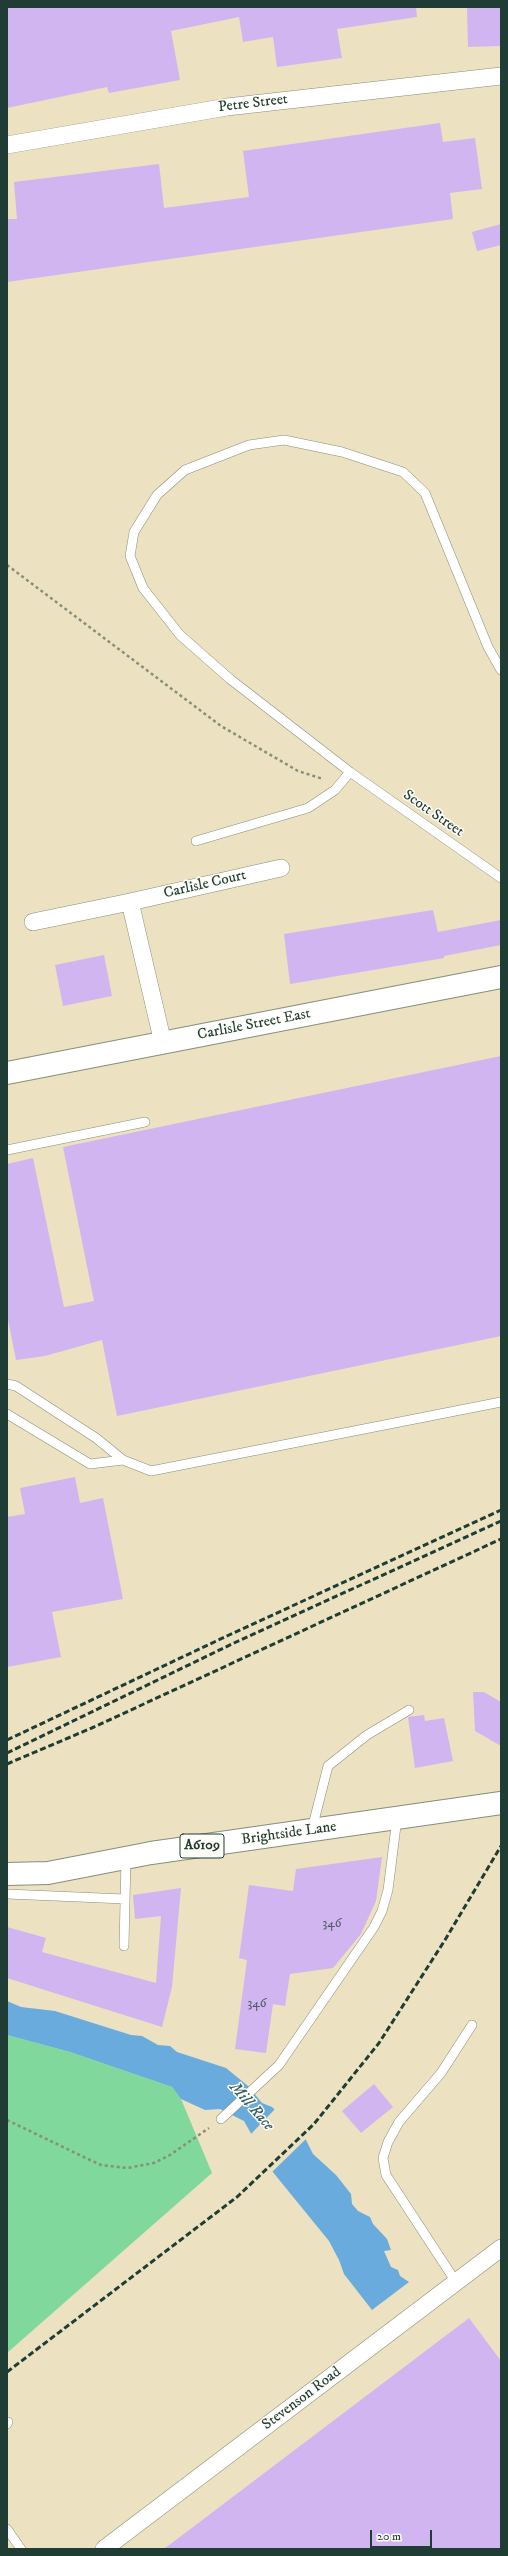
<!DOCTYPE html>
<html>
<head>
<meta charset="utf-8">
<style>
	body { margin:0 }
	#map { position:relative; width:508px; height:2556px; overflow:hidden; background:#ece1c0; font-family:"IM FELL DW Pica",serif }
	canvas { display:block }
	.frame { position:absolute; inset:0; border:8px solid #1f3d34; pointer-events:none }
	.scale { position:absolute; left:370px; top:2530px; width:62px; height:18px; box-sizing:border-box; border:2px solid #1f3d34; border-top:0; padding-left:5px; font-size:12px; line-height:14px; white-space:nowrap; color:#1f3d34; -webkit-text-stroke:3px #fdfcf7; paint-order:stroke }
</style>
</head>
<body>
<div id="map">
<canvas width="508" height="2556"></canvas>
<div class="frame"></div>
<div class="scale">20 m</div>
</div>
<script>
const ctx = document.querySelector('canvas').getContext('2d');
ctx.lineJoin = 'round';
function fill(path, color) {
  ctx.fillStyle = color;
  ctx.fill(path, 'evenodd');
}
function poly(rows) {
  const path = new Path2D();
  for (const r of rows) {
    path.moveTo(r[0], r[1]);
    for (let i = 2; i < r.length; i += 2) path.lineTo(r[i], r[i + 1]);
  }
  return path;
}
function stroke(path, color, width, dash) {
  ctx.strokeStyle = color;
  ctx.lineWidth = width;
  ctx.lineCap = dash ? 'butt' : 'round';
  ctx.setLineDash(dash || []);
  ctx.stroke(path);
}
function label(font, color, halo, rows, align = 'center') {
  ctx.font = font + ' "IM FELL DW Pica",serif';
  ctx.lineWidth = 3;
  ctx.setLineDash([]);
  ctx.textBaseline = 'middle';
  ctx.strokeStyle = halo;
  ctx.fillStyle = color;
  for (const [text, x, y, turn = 0] of rows) {
    ctx.save();
    ctx.translate(x, y);
    ctx.rotate((+turn || 0) * Math.PI / 180);
    ctx.textAlign = isNaN(turn) ? turn : align;
    if (halo) ctx.strokeText(text, 0, 0);
    ctx.fillText(text, 0, 0);
    ctx.restore();
  }
}
fill(poly([
	[7,2035,70,2052,172,2087,181,2099,212,2173,7,2353]
]), '#80d89c');
fill(poly([
	[7,2001,21,2007,55,2011,131,2035,142,2036,158,2045,170,2046,177,2052,226,2068,248,2086,262,2103,272,2107,305,2138,313,2154,336,2175,351,2194,352,2204,358,2211,370,2217,373,2224,387,2239,391,2250,384,2251,391,2267,398,2270,400,2276,409,2282,372,2310,344,2274,339,2260,329,2241,272,2171,244,2121,220,2109,205,2110,181,2099,172,2087,70,2052,7,2035]
]), '#69abdd');
fill(poly([
	[276,2108,307,2138,271,2173,250,2135]
]), '#ece1c0');
fill(poly([
	[7,7,416,7,417,17,337,29,342,58,277,67,273,37,243,42,239,17,171,31,180,80,109,93,107,87,7,108],
	[467,7,501,7,501,46,468,47],
	[440,123,443,142,475,138,482,189,450,193,453,219,7,282,7,219,17,219,14,182,159,164,164,208,249,197,243,151],
	[501,224,501,245,477,251,472,232],
	[433,910,438,932,501,920,501,945,444,956,444,958,290,984,284,934],
	[104,955,112,996,63,1006,55,965],
	[501,1056,501,1336,117,1416,102,1340,45,1356,16,1360,7,1315,7,1164,33,1158,64,1307,94,1301,63,1147],
	[75,1477,80,1503,103,1498,123,1599,52,1612,61,1657,7,1667,7,1517,25,1514,20,1488],
	[473,1692,484,1692,501,1702,501,1746,475,1731],
	[424,1715,425,1721,444,1718,453,1761,415,1768,408,1717],
	[382,1857,376,1901,361,1934,333,1968,290,1974,285,2006,273,2004,266,2053,235,2049,247,1960,239,1958,249,1885,293,1891,296,1869],
	[181,1888,172,1987,162,2027,7,1978,7,1927,46,1938,42,1952,156,1983,161,1916,135,1919,133,1895],
	[374,2084,393,2107,361,2133,342,2111],
	[469,2318,501,2361,501,2549,164,2549]
]), '#d1b5f1');
const service = poly([
	[501,670,488,647,425,493,403,472,342,452,284,440,249,445,185,470,157,495,134,532,130,556,143,588,180,635,230,679,350,772,501,878],
	[196,841,308,808,335,790,350,772],
	[7,1150,145,1122],
	[7,1384,16,1386,96,1438,123,1460,151,1471,501,1402],
	[7,1414,90,1464,123,1460],
	[312,1829,328,1766,367,1735,409,1710],
	[7,1894,125,1899],
	[124,1946,126,1858],
	[221,2119,279,2065,374,1927,382,1911,388,1890,397,1818],
	[456,2282,386,2175,383,2158,388,2142,399,2122,441,2073,472,2025],
	[7,2424,8,2422],
	[7,2529,21,2549]
]);
const minor = poly([
	[7,145,227,107,501,76],
	[33,922,130,902],
	[163,1043,130,902,281,868],
	[104,2549,501,2248]
]);
const secondary = poly([
	[7,1073,501,977]
]);
const primary = poly([
	[7,1874,48,1873,151,1853,501,1803]
]);
stroke(service, '#868f7a', 10);
stroke(minor, '#868f7a', 18);
stroke(secondary, '#868f7a', 24);
stroke(primary, '#868f7a', 24);
stroke(poly([
	[7,565,221,726,298,771,323,779],
	[7,2120,90,2160,101,2165,127,2168,154,2163,170,2155,209,2128]
]), '#868f7a', 2.5, [3, 3]);
stroke(service, '#fff', 9);
stroke(minor, '#fff', 17);
stroke(secondary, '#fff', 22);
stroke(primary, '#fff', 22);
stroke(poly([
	[7,1740,229,1635,501,1510],
	[7,1753,234,1643,501,1521],
	[7,1764,94,1727,501,1539],
	[7,2372,237,2197,314,2124,379,2043,445,1940,501,1846]
]), '#1f3d34', 3, [6, 3]);
label('13px', '#4c5b63', null, [
	["346",332,1924],
	["346",257,2004]
]);
for (const [x, y, w] of [
	[202,1846,44]
]) {
  const box = new Path2D();
  box.roundRect(x - w / 2, y - 12, w, 24, 3);
  ctx.fillStyle = '#fdfcf7';
  ctx.fill(box);
  stroke(box, '#1f3d34', 1);
}
label('bold 14px', '#1f3d34', null, [
	["A6109",202,1846]
]);
label('15px', '#1f3d34', '#fdfcf7', [
	["Petre Street",253,104,-7],
	["Scott Street",433,814,35],
	["Carlisle Court",205,885,-13],
	["Carlisle Street East",254,1025,-11],
	["Brightside Lane",289,1834,-8],
	["Stevenson Road",302,2399,-37]
]);
label('italic 16px', '#355e67', '#fdfcf7', [
	["Mill Race",251,2107,49]
]);
</script>
</body>
</html>
